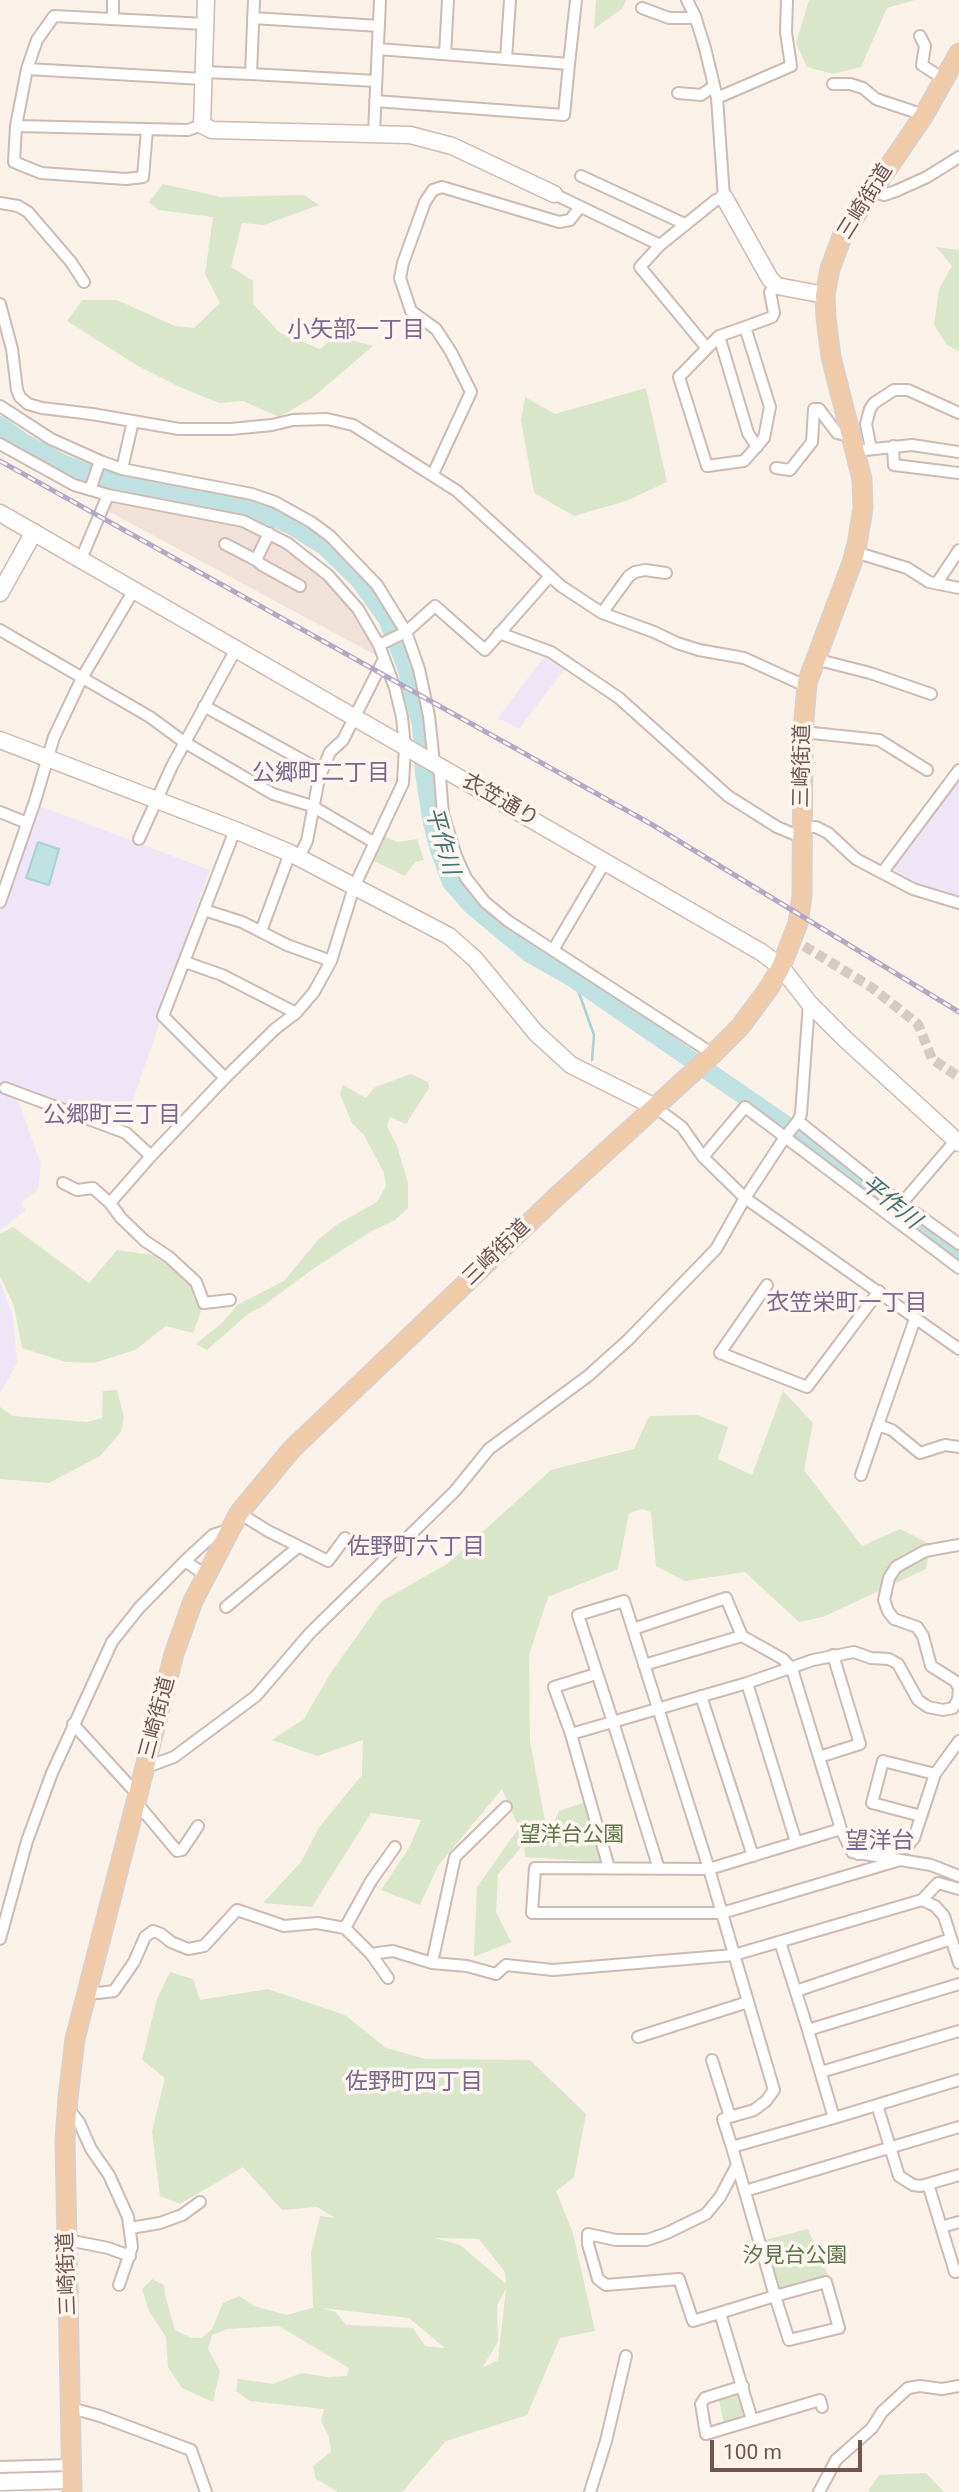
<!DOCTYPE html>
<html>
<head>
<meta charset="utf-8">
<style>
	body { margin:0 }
	#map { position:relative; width:959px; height:2492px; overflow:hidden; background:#faf1e9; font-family:Roboto,sans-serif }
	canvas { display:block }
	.scale { position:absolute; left:710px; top:2440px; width:152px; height:32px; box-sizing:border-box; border:4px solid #715650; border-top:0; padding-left:9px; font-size:21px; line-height:24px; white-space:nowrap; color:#715650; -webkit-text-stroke:5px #fdf5ef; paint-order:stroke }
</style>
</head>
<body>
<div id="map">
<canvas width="959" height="2492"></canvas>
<div class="scale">100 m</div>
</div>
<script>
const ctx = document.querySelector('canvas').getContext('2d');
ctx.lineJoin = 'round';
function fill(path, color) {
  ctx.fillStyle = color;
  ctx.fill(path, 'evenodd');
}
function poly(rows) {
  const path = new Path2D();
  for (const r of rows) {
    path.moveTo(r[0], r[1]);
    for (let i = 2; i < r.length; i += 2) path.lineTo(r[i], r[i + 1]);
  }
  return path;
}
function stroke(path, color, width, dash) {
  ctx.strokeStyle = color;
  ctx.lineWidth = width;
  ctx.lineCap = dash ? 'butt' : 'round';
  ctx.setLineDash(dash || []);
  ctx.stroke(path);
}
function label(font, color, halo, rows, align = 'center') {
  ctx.font = font + ' Roboto,"Noto Sans JP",sans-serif';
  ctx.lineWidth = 7;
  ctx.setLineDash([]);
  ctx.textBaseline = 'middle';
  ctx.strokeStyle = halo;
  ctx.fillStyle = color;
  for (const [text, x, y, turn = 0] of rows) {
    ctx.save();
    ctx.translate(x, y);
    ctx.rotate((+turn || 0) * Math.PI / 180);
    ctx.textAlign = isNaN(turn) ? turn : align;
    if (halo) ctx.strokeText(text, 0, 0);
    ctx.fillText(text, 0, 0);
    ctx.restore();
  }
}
fill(poly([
	[110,500,244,525,280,543,305,560,339,592,355,611,379,657,106,510]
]), '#f1e2d9');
fill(poly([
	[546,654,566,667,519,729,498,718],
	[959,777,959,896,917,883,892,868,892,864,921,832,919,829],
	[37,805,210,870,165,996,158,1016,160,1020,157,1031,123,1128,0,1084,0,901],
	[0,1089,16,1095,41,1164,38,1189,21,1203,26,1210,0,1230],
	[0,1282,13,1316,17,1363,0,1394]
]), '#eee6f6');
fill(poly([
	[596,0,626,0,623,8,594,29],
	[809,0,915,0,887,8,861,67,833,74,807,67,796,43],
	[163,184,221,197,304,195,319,205,264,225,242,223,231,267,253,281,253,304,280,333,320,349,336,336,373,346,312,398,279,417,243,401,219,403,182,388,138,366,67,321,82,300,117,300,175,326,194,328,220,303,205,274,213,217,158,210,149,202],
	[936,247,959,250,959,351,947,345,934,325,939,289,952,266],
	[646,388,667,482,626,501,574,516,534,493,521,420,525,397,555,414],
	[381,835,398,842,417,839,424,860,415,862,405,876,372,860],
	[411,1074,428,1082,429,1088,406,1124,390,1117,387,1126,397,1146,408,1183,408,1208,395,1220,370,1232,313,1269,260,1308,249,1313,207,1350,196,1344,223,1322,237,1305,284,1281,318,1240,336,1225,377,1202,386,1186,384,1173,364,1135,352,1123,340,1094,343,1085,366,1098,375,1087],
	[13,1227,89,1283,117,1250,169,1257,196,1282,204,1303,193,1333,166,1326,135,1350,94,1363,65,1362,22,1348,14,1306,0,1276,0,1234],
	[117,1390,124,1418,121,1432,100,1456,49,1483,0,1479,0,1407,13,1416,87,1422,102,1418,103,1391],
	[783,1391,813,1423,804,1470,862,1546,900,1529,930,1544,926,1569,823,1617,799,1622,745,1572,685,1581,656,1566,651,1512,642,1509,629,1513,618,1569,548,1597,529,1655,530,1741,545,1821,542,1825,552,1825,559,1811,585,1802,602,1862,525,1857,524,1844,498,1874,496,1912,511,1942,474,1957,477,1887,519,1828,502,1789,438,1866,420,1905,381,1890,409,1848,421,1820,371,1813,312,1907,263,1903,301,1862,320,1826,362,1775,363,1740,317,1756,272,1740,304,1719,330,1674,382,1601,447,1564,551,1470,634,1449,649,1416,697,1415,728,1427,718,1459,752,1475],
	[170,1972,193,1979,200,2000,268,1989,345,2015,386,2048,426,2059,530,2060,586,2114,574,2177,556,2191,573,2233,595,2331,560,2338,527,2415,446,2441,402,2492,338,2492,316,2479,313,2466,331,2452,329,2437,321,2421,324,2409,250,2401,236,2391,238,2379,273,2384,302,2373,328,2377,347,2376,349,2368,279,2326,227,2329,212,2335,208,2349,220,2371,213,2402,182,2388,168,2367,166,2337,149,2311,142,2289,152,2279,164,2285,165,2295,175,2330,191,2338,202,2338,212,2329,223,2303,239,2296,254,2306,287,2315,315,2307,313,2306,311,2253,320,2216,335,2218,317,2207,282,2210,243,2167,180,2204,160,2196,152,2131,165,2078,142,2060,157,1999],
	[435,2238,479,2239,505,2272,506,2284,460,2245],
	[506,2289,498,2360,482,2368,498,2342,497,2305],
	[322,2308,409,2318,445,2348,425,2346,413,2328,346,2325,336,2312],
	[808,2229,828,2275,780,2289,765,2240],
	[742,2394,748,2417,724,2423,719,2401],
	[926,2473,944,2492,868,2492,879,2475]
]), '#dae6c9');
const water = poly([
	[38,842,59,849,49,885,26,878,38,842]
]);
fill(water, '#c0e1e1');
stroke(water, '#a7d2d2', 2);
stroke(poly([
	[574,979,594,1035,592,1060]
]), '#a7d2d2', 2.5);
stroke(poly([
	[0,425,23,442,60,462,103,479,208,498,255,510,292,526,324,546,360,581,387,619,406,667,421,725,424,773,432,823,439,850,451,882,471,905,530,954,574,979,840,1162,959,1258]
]), '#c0e1e1', 18);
stroke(poly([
	[804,946,871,987,918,1024,932,1059,959,1077]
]), '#d8cac3', 10, [10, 5]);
const street = poly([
	[113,0,113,19],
	[642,8,669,18,696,18],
	[253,18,379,26],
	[920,36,925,46,922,65,945,80],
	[378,49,569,64,576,0],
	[445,54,448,0],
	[506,59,510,0],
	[27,69,37,40,54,16,205,24],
	[204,72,251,74,254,0],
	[251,74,376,81],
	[833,84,850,84,863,88,876,99,924,115],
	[678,93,701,95,714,86],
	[717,98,791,66,786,32,787,0],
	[375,101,564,115,569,64],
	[16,126,188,130,202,125],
	[147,130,143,177,126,179,41,173,14,162,16,126,27,69,203,79],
	[374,133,380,0],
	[581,176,685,224],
	[870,191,884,195,896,191,927,177,959,157],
	[554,194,660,245,716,200,724,197,717,98,705,48,695,16,687,0],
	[0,203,18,206,28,212,71,262,84,282],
	[660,245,640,267,706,347],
	[0,304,12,349,17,390,20,397,28,404,42,408,92,414,179,429,231,429,272,425,293,420,327,419,353,425,457,491,561,586,602,613,654,632,677,643,699,650,744,658,799,683,807,683],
	[745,327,719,336,679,377,707,466,744,461,764,438,770,407,745,327,772,317,774,313,770,292,777,286],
	[719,336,748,433,757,447],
	[0,406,51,439,100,461,122,469,252,494,275,502,311,522,330,536,377,585,406,632,419,669,429,716,434,763],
	[0,444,74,485,108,495,243,521,287,543,328,575,358,609,379,645,395,688,402,717,405,747,403,783,354,887,331,961,314,992,296,1013,275,1029,225,1078,151,1156,110,1203,121,1218,145,1241,169,1257,196,1282,204,1303,230,1300],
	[893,446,894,465,959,473],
	[871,449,866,424,870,409,874,403,894,390,908,390,959,413],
	[865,450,912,445,959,452],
	[776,468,790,470,812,442,814,409,819,409,837,433,853,437],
	[122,469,133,421],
	[433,474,471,392,451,352,436,329,411,311,400,278,403,263,425,202,433,190,442,187,559,222,570,220,580,207],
	[90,490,100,461],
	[269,533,256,560,262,565,300,586],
	[225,544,256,560],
	[855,552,907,568,929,582,959,588],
	[81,559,108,495],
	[937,583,959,550],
	[602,613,629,576,635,572,645,570,666,573],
	[0,630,150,717,184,742,273,794,312,806,375,843],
	[499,633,551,652,619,698,728,796,777,827,796,835,802,835],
	[379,645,406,632,435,606,485,650,550,576],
	[815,659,870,673,931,694],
	[204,706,322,771],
	[803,732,879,740,927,770],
	[439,765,443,814,456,856,466,878,485,902,508,921,713,1054],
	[0,812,27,823],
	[802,827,816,827,828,833,856,859,913,889,959,903],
	[139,839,172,766,236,649],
	[299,857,307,841,319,778,330,752,343,740,384,659],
	[882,873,959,770],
	[0,902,35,801,54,737,82,678,134,590],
	[204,910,242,922,287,945,331,961],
	[261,931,290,853],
	[553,950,605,862],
	[185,962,222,975,296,1013],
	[225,1078,163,1016,235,830],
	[5,1088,126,1133,151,1156],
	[655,1107,682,1127,703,1157,745,1198,959,1349],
	[798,1121,888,1193,959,1244],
	[703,1157,745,1107,959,1268],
	[63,1183,77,1190,93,1188,110,1203],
	[902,1203,956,1140],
	[767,1285,720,1353,807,1387,879,1291],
	[915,1319,878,1425,892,1430,920,1453,945,1445,959,1447],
	[861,1475,878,1425],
	[239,1513,268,1531,328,1561,345,1538],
	[185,1561,213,1535,228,1530],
	[226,1607,298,1547],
	[633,1629,726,1598,742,1636,783,1659,792,1669,841,1829,709,1869,535,1868,532,1913,722,1913,900,1860],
	[644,1665,742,1636],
	[596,1674,554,1687,571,1734,609,1868],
	[747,1683,796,1842],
	[701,1696,753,1856],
	[73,1724,137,1794],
	[571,1734,747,1683,813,1660,854,1652,871,1658,889,1659,898,1664,918,1700,928,1707,943,1710,953,1708,958,1700,959,1688,955,1681,931,1666,923,1636,917,1627,894,1619,888,1611,884,1600,889,1578,896,1567,925,1551,959,1545],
	[819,1757,860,1744,833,1655],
	[144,1768,174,1757,256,1696,310,1633,455,1491,489,1449,588,1376,628,1340,716,1249,745,1198,785,1137,798,1121,801,1114,809,1003],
	[136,1802,177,1851,182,1850,198,1826],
	[921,1816,872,1803,883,1761,935,1774],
	[841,1829,852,1852,931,1865,959,1876],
	[858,1854,864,1850,906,1848,914,1838,935,1774,959,1741],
	[659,1869,613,1722,578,1615,624,1601,709,1869,774,2090,766,2101,754,2110,723,2119,732,2147],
	[922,1900,938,1883,959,1889],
	[345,1928,371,1881,395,1847],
	[0,1939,27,1841,52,1773,112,1642,139,1608,185,1561,204,1574],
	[780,1942,808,2030],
	[371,1954,388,1978],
	[432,1963,455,1857,506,1807],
	[959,1984,808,2030,834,2118,959,2080],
	[87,1991,98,1993,114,1991,134,1962,145,1937,153,1931,161,1934,171,1942,188,1949,204,1946,237,1910,284,1926,317,1923,345,1928,371,1954,393,1951,432,1963,467,1966,496,1974,506,1965,553,1970,734,1955,922,1900,935,1906,944,1916,959,1963],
	[796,1991,951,1939],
	[638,2037,748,2002],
	[712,2060,730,2117],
	[821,2072,959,2031],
	[877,2105,899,2176,913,2185,921,2186,928,2184],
	[67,2107,79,2122,91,2149,109,2175,128,2217,132,2247,119,2285],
	[737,2165,720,2197,706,2214,667,2233,647,2240,616,2240,588,2234,588,2244,598,2279,606,2285,679,2279,693,2321,775,2296,732,2147,834,2118],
	[959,2175,928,2184,955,2272,959,2271],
	[745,2191,959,2127],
	[941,2227,959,2222],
	[131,2228,160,2223,182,2215,200,2202],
	[68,2240,108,2248,130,2256],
	[826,2282,839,2328,789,2340,775,2296,826,2282],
	[720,2313,752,2420],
	[743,2386,705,2398,701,2404,706,2434,820,2400,822,2407],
	[71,2408,100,2416,191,2450,206,2492],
	[0,2467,71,2465],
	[590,2492,606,2441,626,2356],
	[819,2492,836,2460,872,2428,882,2412,908,2388,920,2386,942,2389,959,2386]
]);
const secondary = poly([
	[206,0,202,125,212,130,410,135,452,146,554,194],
	[724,197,770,279,777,286,825,295],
	[0,513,761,952,781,967,809,1003,845,1039,959,1143],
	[0,593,34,532],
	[0,740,235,830,290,853,449,936,475,959,536,1033,571,1065,655,1107],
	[0,2482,72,2480]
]);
const primary = poly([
	[72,2492,65,2141,68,2098,75,2039,174,1654,193,1601,239,1513,292,1449,554,1199,713,1054,740,1027,769,988,781,967,798,923,802,896,803,732,807,683,852,563,857,544,863,508,862,479,831,357,826,318,825,295,830,269,843,234,924,115,959,53]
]);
stroke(street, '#cdbab3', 14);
stroke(secondary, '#cfb9b1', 19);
stroke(primary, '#d7d0ce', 21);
stroke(street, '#fff', 10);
stroke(secondary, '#fff', 16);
stroke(primary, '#f0cbaa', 18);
const rail = poly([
	[0,461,651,824,959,1012]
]);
stroke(rail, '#b2a8c3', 5);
stroke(rail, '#fdf5ef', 2.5, [8]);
label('21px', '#715650', '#fdf5ef', [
	["三崎街道",866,202,-58],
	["三崎街道",803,766,-89],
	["衣笠通り",500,801,30],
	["三崎街道",497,1253,-44],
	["三崎街道",158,1718,-75],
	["三崎街道",68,2274,-92]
]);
label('21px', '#5e7649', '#fdf5ef', [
	["望洋台公園",572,1836],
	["汐見台公園",795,2257]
]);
label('23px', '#7a688d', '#fdf5ef', [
	["小矢部一丁目",356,331],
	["公郷町二丁目",321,774],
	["公郷町三丁目",112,1116],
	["衣笠栄町一丁目",847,1304],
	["佐野町六丁目",416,1548],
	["望洋台",880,1842],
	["佐野町四丁目",414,2083]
]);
label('italic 23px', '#467475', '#fdf5ef', [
	["平作川",441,841,74],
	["平作川",890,1203,39]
]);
</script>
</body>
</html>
